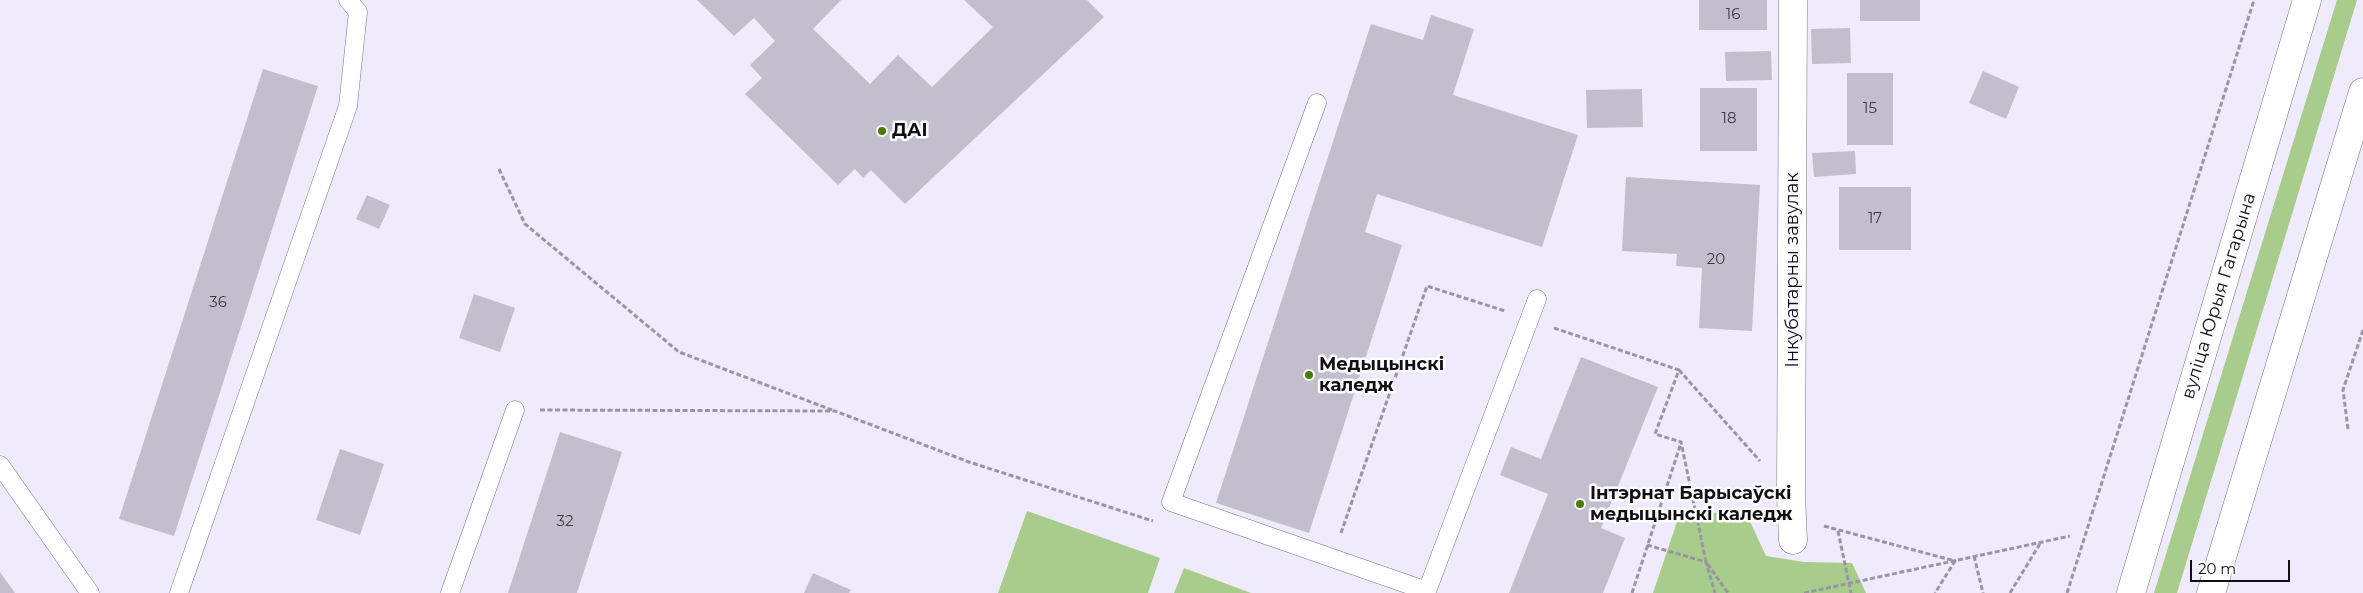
<!DOCTYPE html>
<html>
<head>
<meta charset="utf-8">
<style>
	body { margin:0 }
	#map { position:relative; width:2363px; height:593px; overflow:hidden; background:#f0ebfc; font-family:Montserrat,sans-serif }
	canvas { display:block }
	.scale { position:absolute; left:2190px; top:560px; width:100px; height:22px; box-sizing:border-box; border:2px solid #100e13; border-top:0; padding-left:6px; font-size:15px; line-height:18px; white-space:nowrap; color:#100e13; -webkit-text-stroke:4px #fcfbfe; paint-order:stroke }
</style>
</head>
<body>
<div id="map">
<canvas width="2363" height="593"></canvas>
<div class="scale">20 m</div>
</div>
<script>
const ctx = document.querySelector('canvas').getContext('2d');
ctx.lineJoin = 'round';
function fill(path, color) {
  ctx.fillStyle = color;
  ctx.fill(path, 'evenodd');
}
function poly(rows) {
  const path = new Path2D();
  for (const r of rows) {
    path.moveTo(r[0], r[1]);
    for (let i = 2; i < r.length; i += 2) path.lineTo(r[i], r[i + 1]);
  }
  return path;
}
function stroke(path, color, width, dash) {
  ctx.strokeStyle = color;
  ctx.lineWidth = width;
  ctx.lineCap = dash ? 'butt' : 'round';
  ctx.setLineDash(dash || []);
  ctx.stroke(path);
}
function label(font, color, halo, rows, align = 'center') {
  ctx.font = font + ' Montserrat,sans-serif';
  ctx.lineWidth = 5;
  ctx.setLineDash([]);
  ctx.textBaseline = 'middle';
  ctx.strokeStyle = halo;
  ctx.fillStyle = color;
  for (const [text, x, y, turn = 0] of rows) {
    ctx.save();
    ctx.translate(x, y);
    ctx.rotate((+turn || 0) * Math.PI / 180);
    ctx.textAlign = isNaN(turn) ? turn : align;
    if (halo) ctx.strokeText(text, 0, 0);
    ctx.fillText(text, 0, 0);
    ctx.restore();
  }
}
fill(poly([
	[2337,0,2357,0,2177,593,2154,593],
	[1681,510,1747,515,1766,556,1804,562,1852,563,1866,593,1653,593],
	[1027,511,1160,558,1148,593,998,593],
	[1184,568,1251,593,1174,593]
]), '#a7cc8b');
fill(poly([
	[697,0,841,0,813,29,870,84,898,55,932,87,993,27,964,0,1087,0,1104,17,905,204,871,170,863,178,855,169,838,185,745,94,762,78,750,65,775,41,754,18,734,36],
	[1699,0,1767,0,1767,30,1699,30],
	[1860,0,1920,0,1920,21,1860,21],
	[1431,15,1474,29,1453,95,1578,135,1542,247,1377,194,1365,232,1402,245,1309,533,1216,503,1371,24,1423,40],
	[1850,28,1851,63,1812,64,1811,29],
	[1771,51,1772,80,1726,81,1725,52],
	[263,69,318,86,174,536,119,519],
	[1983,71,2019,87,2006,119,1969,103],
	[1847,73,1893,73,1893,145,1847,145],
	[1700,88,1757,88,1757,151,1700,151],
	[1642,89,1643,127,1587,128,1586,90],
	[1855,151,1856,174,1814,177,1812,153],
	[1626,177,1760,185,1752,331,1699,328,1702,268,1676,266,1677,254,1622,251],
	[1839,187,1911,187,1911,250,1839,250],
	[367,195,390,205,379,229,356,219],
	[474,294,515,308,500,352,459,338],
	[1581,357,1658,387,1601,528,1625,538,1603,593,1509,593,1548,494,1500,475,1511,447,1541,459],
	[560,432,622,452,577,593,508,593],
	[340,449,384,464,360,535,316,520],
	[0,572,15,593,0,593],
	[813,573,851,590,849,593,804,593]
]), '#c2becd');
const service = poly([
	[1317,103,1171,502,1427,591,1537,299],
	[0,465,90,593],
	[179,593,348,106,358,12,348,0],
	[450,593,515,410]
]);
const minor = poly([
	[1793,540,1791,497,1793,0]
]);
const primary = poly([
	[2131,593,2307,0],
	[2211,593,2363,92]
]);
stroke(service, '#777381', 19);
stroke(minor, '#777381', 29);
stroke(primary, '#777381', 29);
stroke(poly([
	[499,169,525,224,679,352,832,410],
	[1554,328,1679,370,1655,434,1681,442,1706,562,1728,593],
	[1679,370,1760,461],
	[540,410,835,411,969,462,1153,521],
	[2348,429,2343,390,2363,330],
	[1824,526,1955,561,1935,593],
	[1838,531,1851,593],
	[1341,533,1427,286,1505,311],
	[1647,545,1706,562,1715,593],
	[1974,556,1983,593],
	[1632,593,1681,443],
	[1804,593,2070,536],
	[2010,593,2041,542],
	[2067,593,2254,0]
]), '#9995a2', 3, [5, 2.5]);
stroke(service, '#fff', 18);
stroke(minor, '#fff', 28);
stroke(primary, '#fff', 28);
for (const [x, y, r, color] of [
	[882,131,5,"#497b09"],
	[1309,375,5,"#497b09"],
	[1580,504,5,"#497b09"]
]) {
  const dot = new Path2D();
  dot.arc(x, y, r, 0, 2 * Math.PI);
  ctx.fillStyle = color;
  ctx.fill(dot);
  stroke(dot, '#fcfbfe', 2);
}
label('15px', '#3c3a42', null, [
	["16",1733,15],
	["15",1870,109],
	["18",1729,119],
	["17",1875,219],
	["20",1716,260],
	["36",218,303],
	["32",565,522]
]);
label('bold 18px', '#100e13', '#fcfbfe', [
	["ДАІ",892,131],
	["Медыцынскі",1319,365],
	["каледж",1319,386],
	["Інтэрнат Барысаўскі",1590,494],
	["медыцынскі каледж",1590,515]
], 'left');
label('18px', '#100e13', '#fcfbfe', [
	["Інкубатарны завулак",1793,270,-90],
	["вуліца Юрыя Гагарына",2219,296,-73]
]);
</script>
</body>
</html>
